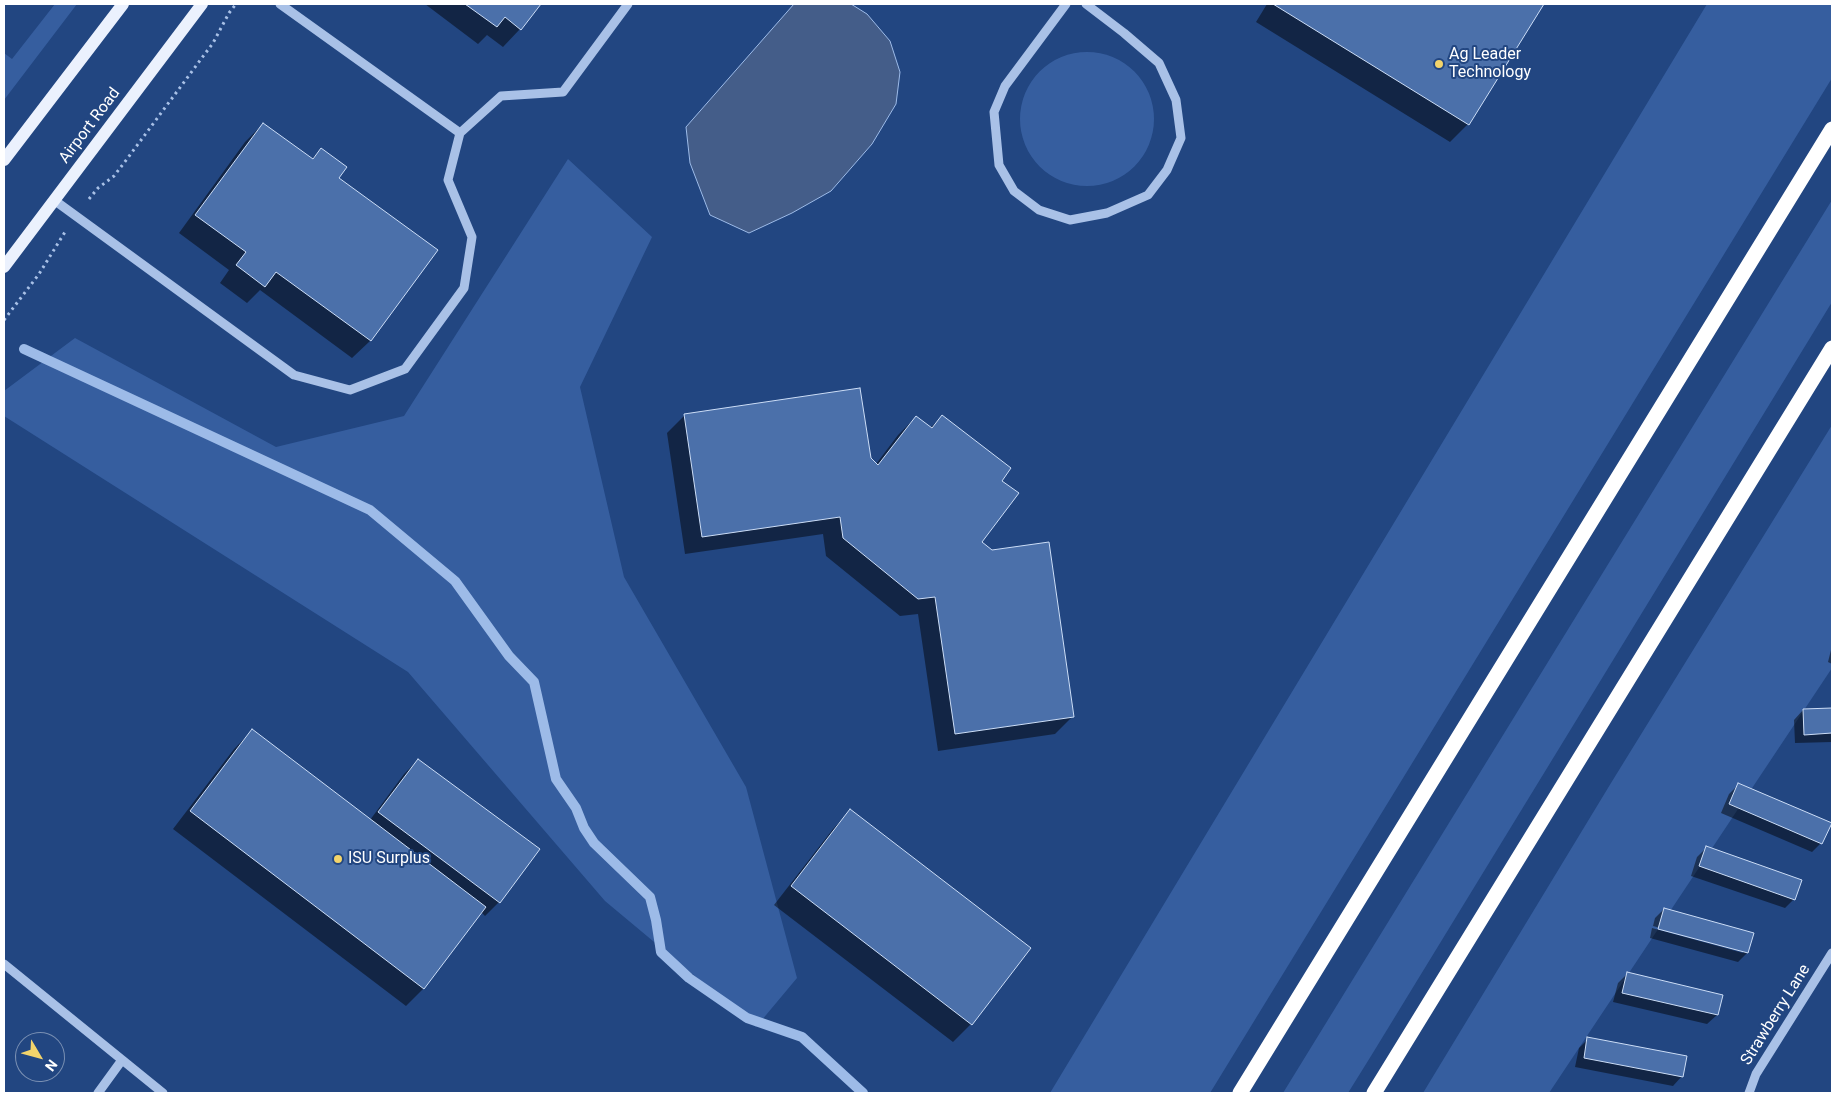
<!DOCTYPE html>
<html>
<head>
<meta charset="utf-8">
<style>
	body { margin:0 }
	#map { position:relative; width:1836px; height:1097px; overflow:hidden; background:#224681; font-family:Roboto,sans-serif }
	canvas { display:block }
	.frame { position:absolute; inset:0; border:5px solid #fff; pointer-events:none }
	.north { position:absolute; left:15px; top:1032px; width:50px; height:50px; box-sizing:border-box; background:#224681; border:1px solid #7a90b3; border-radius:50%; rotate:127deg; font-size:14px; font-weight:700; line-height:20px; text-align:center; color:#fff }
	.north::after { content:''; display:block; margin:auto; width:18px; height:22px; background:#f3d46b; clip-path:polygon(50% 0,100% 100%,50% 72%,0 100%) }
</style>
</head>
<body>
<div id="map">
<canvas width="1836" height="1097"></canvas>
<div class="frame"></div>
<div class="north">N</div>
</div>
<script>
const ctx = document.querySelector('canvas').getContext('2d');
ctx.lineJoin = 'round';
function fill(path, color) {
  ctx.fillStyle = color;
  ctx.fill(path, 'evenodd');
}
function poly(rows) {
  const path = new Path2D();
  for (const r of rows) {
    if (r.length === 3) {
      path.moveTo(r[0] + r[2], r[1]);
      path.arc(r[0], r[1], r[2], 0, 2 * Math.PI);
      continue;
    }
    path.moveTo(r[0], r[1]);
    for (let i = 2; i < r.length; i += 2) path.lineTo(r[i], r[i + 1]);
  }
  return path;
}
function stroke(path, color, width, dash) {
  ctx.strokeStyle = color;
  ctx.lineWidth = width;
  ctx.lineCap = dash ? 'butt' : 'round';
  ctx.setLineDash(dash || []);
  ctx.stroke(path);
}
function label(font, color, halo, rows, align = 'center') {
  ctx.font = font + ' Roboto,sans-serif';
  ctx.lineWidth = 4;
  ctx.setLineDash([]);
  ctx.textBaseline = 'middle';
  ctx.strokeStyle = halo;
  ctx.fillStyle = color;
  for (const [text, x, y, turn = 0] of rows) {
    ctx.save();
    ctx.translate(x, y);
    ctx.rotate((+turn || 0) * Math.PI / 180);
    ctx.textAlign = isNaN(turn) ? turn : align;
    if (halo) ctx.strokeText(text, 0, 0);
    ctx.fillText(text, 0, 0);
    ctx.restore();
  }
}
fill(poly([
	[55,4,77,4,4,100,4,53,12,59],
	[1707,4,1832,4,1832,78,1210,1093,1050,1093],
	[1087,119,67],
	[568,159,652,237,580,387,624,577,746,787,797,978,756,1027,605,901,408,672,4,416,4,391,75,338,276,447,404,416],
	[1832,200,1832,302,1371,1056,1348,1093,1283,1093],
	[1832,425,1832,668,1549,1093,1423,1093,1611,783]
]), '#365e9f');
const water = poly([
	[794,4,851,4,867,14,890,41,900,72,896,104,872,144,831,191,792,213,749,233,710,215,690,163,686,127,794,4]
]);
fill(water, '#445d89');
stroke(water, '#9dbbe8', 1);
fill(poly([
	[425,4,539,4,520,29,503,47,487,35,478,44],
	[1267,4,1542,4,1468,124,1450,142,1256,22],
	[263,124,311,160,321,149,338,178,436,250,370,341,352,358,260,290,247,303,220,283,229,270,179,233,245,142],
	[685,415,870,459,876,464,898,435,916,417,930,428,942,417,1000,481,980,542,1073,716,1055,734,938,751,918,614,900,616,826,556,823,534,685,554,667,433],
	[1832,646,1832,664,1828,662],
	[1832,709,1832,742,1795,743,1794,720,1803,710],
	[252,731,370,820,404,774,418,760,499,902,485,916,481,912,424,988,406,1006,173,829,234,749],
	[1738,785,1821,843,1812,852,1721,813,1729,794],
	[850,811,971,1024,953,1042,774,905,833,829],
	[1706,848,1794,899,1785,908,1691,876,1697,857],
	[1664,909,1747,953,1738,962,1650,938,1652,928,1743,953,1743,951,1653,926,1655,918],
	[1627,974,1721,996,1717,1015,1707,1024,1613,1002,1618,983],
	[1588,1039,1682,1076,1673,1086,1575,1067,1579,1048]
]), '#0007');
stroke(poly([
	[24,349,370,510,455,581,509,656,534,682,556,779,576,808,584,828,594,843,650,897,656,920,661,952,689,978,747,1018,802,1037,863,1093]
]), '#9dbbe8', 10);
const building = poly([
	[465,4,541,4,521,30,505,17,497,27,465,4],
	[1273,4,1544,4,1469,125,1273,4],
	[263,123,313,159,321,148,347,167,339,178,438,250,371,341,276,272,265,287,236,265,246,252,195,215,263,123],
	[860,388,871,458,878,465,916,416,932,428,942,415,1011,468,1002,481,1019,493,982,542,992,550,1049,542,1074,717,955,734,935,597,918,599,843,538,840,517,702,537,684,414,860,388],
	[1832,708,1832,733,1804,735,1803,709,1832,708],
	[252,729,486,907,424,989,190,811,252,729],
	[418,759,540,849,500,903,378,812,418,759],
	[1738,783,1832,823,1822,844,1729,804,1738,783],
	[850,809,1031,948,972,1025,791,886,850,809],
	[1706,846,1802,880,1795,900,1699,866,1706,846],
	[1664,908,1754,933,1748,953,1658,929,1664,908],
	[1627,972,1723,995,1718,1015,1622,993,1627,972],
	[1587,1037,1687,1056,1683,1077,1584,1058,1587,1037]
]);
fill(building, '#4b70aa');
stroke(building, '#ccddf6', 1);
stroke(poly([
	[89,199,98,188,114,176,127,159,213,43,229,13,236,4],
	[4,320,39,274,65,232]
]), '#a9c1e7', 3, [2.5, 4]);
stroke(poly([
	[280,4,460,133,501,96,563,92,628,4],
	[1066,4,1005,86,994,112,999,165,1014,191,1039,210,1070,220,1107,213,1148,195,1167,170,1181,138,1176,100,1159,63,1124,33,1086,4],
	[54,200,294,375,350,390,405,369,464,288,472,237,448,180,460,133],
	[4,964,163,1093],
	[98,1093,122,1060],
	[1749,1093,1756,1074,1832,953]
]), '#a9c1e7', 9);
stroke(poly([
	[4,160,123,4],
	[4,267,202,4]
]), '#ebf1fd', 12);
stroke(poly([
	[1240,1093,1832,129],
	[1374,1093,1832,348]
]), '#fff', 15);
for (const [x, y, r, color] of [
	[1439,64,5,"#f3d46b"],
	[338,859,5,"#f3d46b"]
]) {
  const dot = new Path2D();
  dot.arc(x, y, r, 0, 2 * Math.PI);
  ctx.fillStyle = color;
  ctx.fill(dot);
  stroke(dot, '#224681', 2);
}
label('16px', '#fff', '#224681', [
	["Ag Leader",1449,55],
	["Technology",1449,73],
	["ISU Surplus",348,859]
], 'left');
label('16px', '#fff', '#224681', [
	["Airport Road",90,126,-53],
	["Strawberry Lane",1776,1015,-58]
]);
</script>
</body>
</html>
